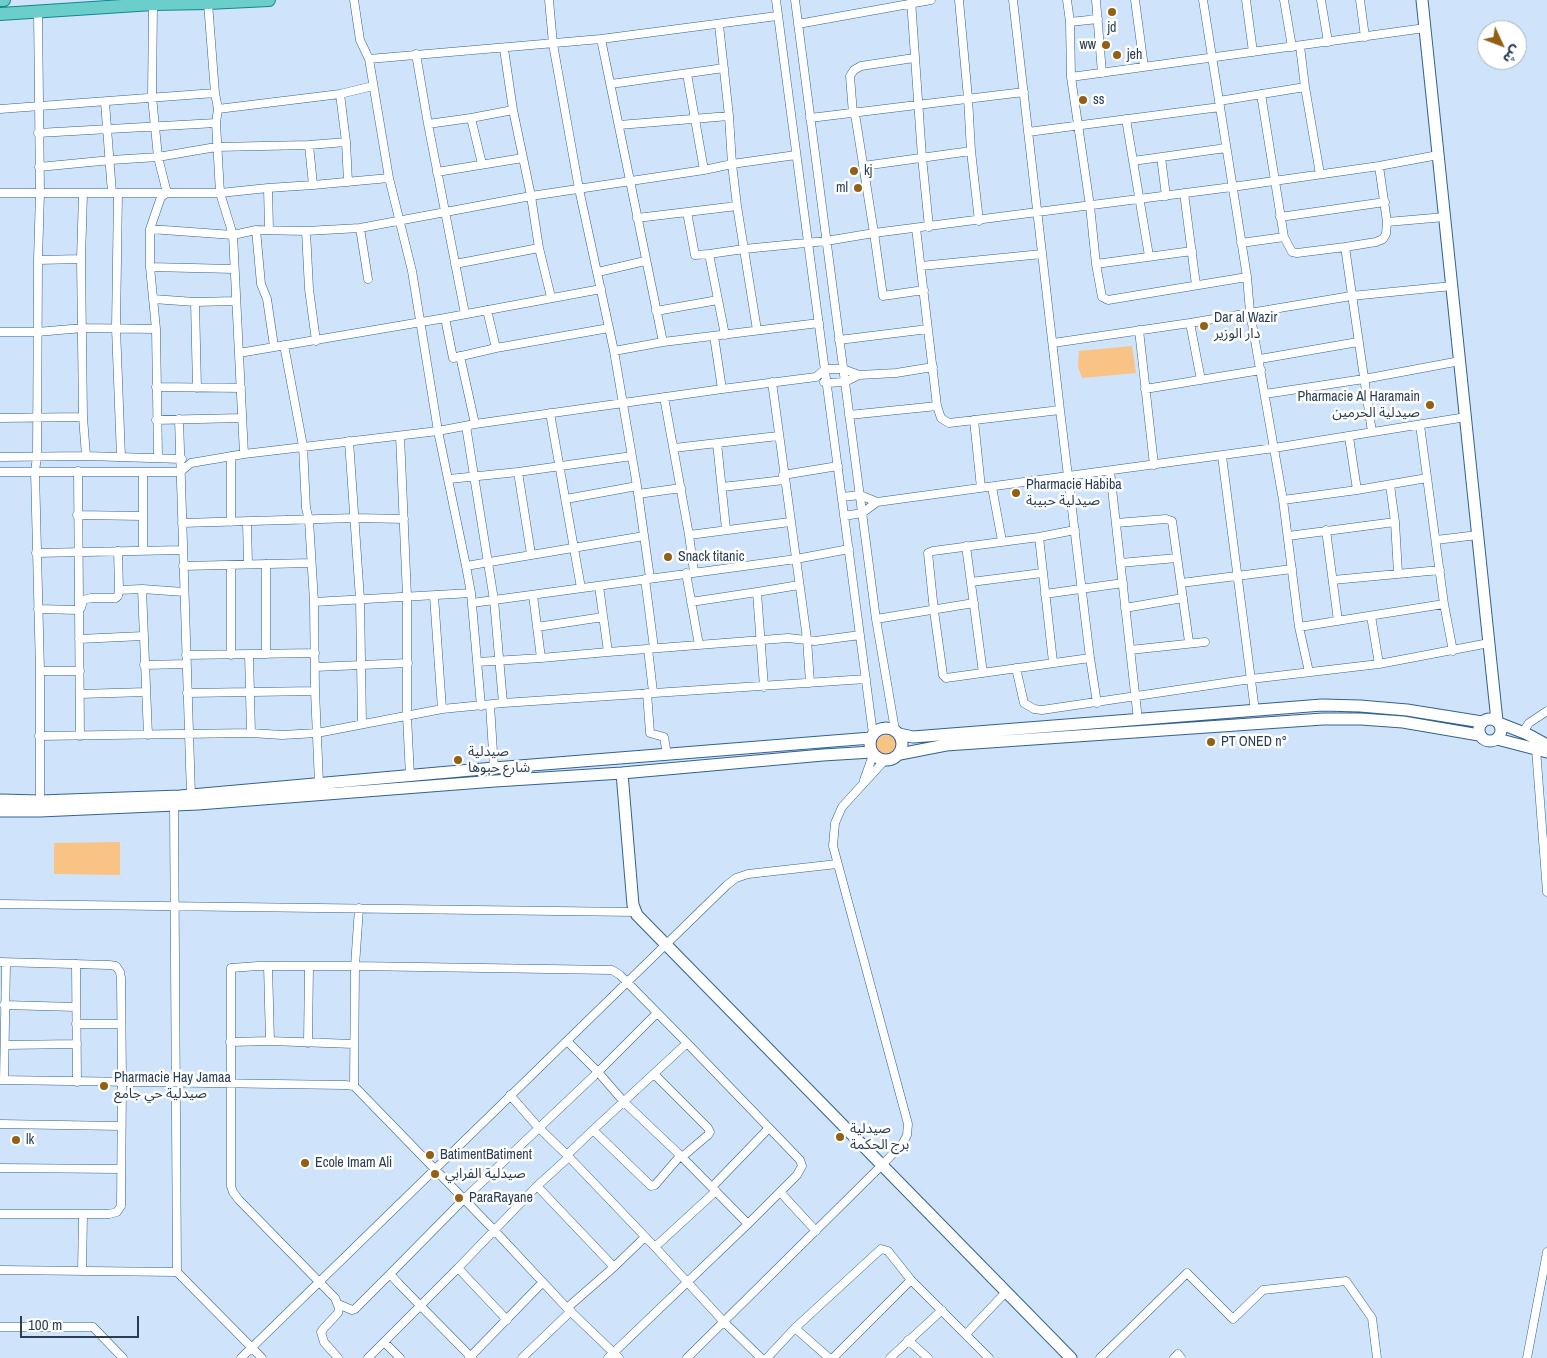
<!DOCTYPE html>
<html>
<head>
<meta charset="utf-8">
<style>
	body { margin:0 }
	#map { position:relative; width:1547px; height:1358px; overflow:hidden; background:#cfe4fa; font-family:"Archivo Narrow","Noto Sans Arabic",sans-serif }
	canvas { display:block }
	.north { position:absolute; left:1477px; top:20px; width:50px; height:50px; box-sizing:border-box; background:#fff; border:1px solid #a9b2bb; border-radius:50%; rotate:133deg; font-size:14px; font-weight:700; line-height:20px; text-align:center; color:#293e55 }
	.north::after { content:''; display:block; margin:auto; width:18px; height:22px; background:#936013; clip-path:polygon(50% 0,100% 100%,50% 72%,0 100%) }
	.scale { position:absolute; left:20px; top:1316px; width:119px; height:22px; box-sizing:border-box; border:2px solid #293e55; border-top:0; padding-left:6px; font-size:15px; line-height:18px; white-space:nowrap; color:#293e55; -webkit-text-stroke:4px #fff; paint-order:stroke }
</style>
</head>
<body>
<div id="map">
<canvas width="1547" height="1358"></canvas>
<div class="north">ش</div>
<div class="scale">100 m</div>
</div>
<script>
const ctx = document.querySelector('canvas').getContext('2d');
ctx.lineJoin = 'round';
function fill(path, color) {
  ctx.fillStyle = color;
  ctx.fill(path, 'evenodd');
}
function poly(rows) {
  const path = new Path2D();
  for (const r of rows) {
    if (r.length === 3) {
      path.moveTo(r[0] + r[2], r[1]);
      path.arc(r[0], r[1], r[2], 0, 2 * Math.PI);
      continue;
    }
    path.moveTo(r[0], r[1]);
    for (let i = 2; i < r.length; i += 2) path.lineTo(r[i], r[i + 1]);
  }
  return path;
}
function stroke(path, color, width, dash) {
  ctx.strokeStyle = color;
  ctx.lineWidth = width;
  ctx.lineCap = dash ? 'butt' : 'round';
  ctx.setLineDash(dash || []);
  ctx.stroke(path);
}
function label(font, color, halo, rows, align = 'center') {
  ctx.font = font + ' "Archivo Narrow","Noto Sans Arabic",sans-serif';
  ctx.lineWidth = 5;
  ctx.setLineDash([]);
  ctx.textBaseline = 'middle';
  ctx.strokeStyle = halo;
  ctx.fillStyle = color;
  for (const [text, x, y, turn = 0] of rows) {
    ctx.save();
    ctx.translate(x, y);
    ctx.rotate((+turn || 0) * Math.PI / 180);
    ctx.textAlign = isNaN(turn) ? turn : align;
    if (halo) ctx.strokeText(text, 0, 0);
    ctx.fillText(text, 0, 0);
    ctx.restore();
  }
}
fill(poly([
	[1132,346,1136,373,1082,378,1078,367,1079,351],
	[887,747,12],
	[120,842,120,875,54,874,54,843]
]), '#f8c384');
const street = poly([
	[354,0,360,40,369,59,389,178,412,271,438,431,466,566,471,593,481,706],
	[549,0,553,44,579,189,614,351,637,486,650,578],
	[776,0,873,734],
	[795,0,876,619,895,730],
	[911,0,922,157,929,227],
	[959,0,968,98,971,151,979,221],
	[1013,0,1060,410,1090,658,1097,703],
	[1067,0,1070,22,1071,77,1090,206,1096,264,1102,297,1108,300,1247,277],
	[1096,0,1102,73],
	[1135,0,1144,67],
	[1203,0,1247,277,1250,312,1283,500,1299,627,1309,672],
	[1246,0,1253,52],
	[1284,0,1292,47],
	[1321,0,1328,42],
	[1360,0,1365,37],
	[208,3,215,93,218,109,216,123,220,193,233,235,244,454],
	[153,4,152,97,158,157,167,193,161,197,150,229,150,267,156,329,158,458],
	[38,11,40,193,38,260,37,457,35,471,40,671,40,801],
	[1070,22,1098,19],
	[798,24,931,0],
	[719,25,729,116,732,164,737,206,757,330],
	[601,39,663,342],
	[1300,46,1305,87,1320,174],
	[504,49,513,110,531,196,539,248,551,297],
	[416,54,428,124,465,314],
	[369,59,601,39,777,16],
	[687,74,704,170],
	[1071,77,1425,28],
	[611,84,724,68],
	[340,94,346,142,348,182],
	[1261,94,1284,237,1292,252,1297,253,1345,247,1376,242,1383,239,1386,234,1387,222,1379,166],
	[1219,101,1305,87],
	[105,102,112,193],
	[0,109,215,93],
	[218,109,340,94,373,86],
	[853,114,850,76,854,70,861,66,914,58],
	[855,114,874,233,883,296,924,290],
	[471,118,482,164],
	[810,118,1024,92],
	[1126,119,1149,256],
	[428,124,471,118,513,110],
	[619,125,729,116],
	[1028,132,1220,107],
	[38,133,216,123],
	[309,145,313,185],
	[1161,157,1166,196],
	[1133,161,1226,148],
	[863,166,971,151],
	[39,167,111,160,158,157,216,147,309,145,346,142],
	[437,172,523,158],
	[268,188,269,230],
	[0,193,220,193,268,188,313,185,389,178],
	[118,193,116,328,121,457],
	[1184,193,1196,285],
	[83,194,81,259,83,417,86,456],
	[687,212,695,255,709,254,744,249,826,241,874,233,1232,187,1379,166,1438,155],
	[1280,217,1385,202],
	[637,218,737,206],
	[1387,222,1445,217],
	[360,228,368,279],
	[916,228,937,406,941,418,949,423,1060,410],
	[150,229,233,235,256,230,306,231,360,228,531,196,704,170,732,164,796,155],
	[256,230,261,284,267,299,274,346],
	[306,231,309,289,316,341],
	[1241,243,1284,237],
	[1345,247,1372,432],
	[709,254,725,335],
	[38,260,81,259],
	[455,264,539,248],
	[1096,264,1192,251],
	[921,266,1042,254],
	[150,267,234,269],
	[598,272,645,261],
	[153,299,195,302,236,301],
	[195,302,197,388],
	[487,310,496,348],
	[656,311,718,300],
	[445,318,453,358,496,348,609,328],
	[1190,323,1201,380],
	[1139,330,1154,465],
	[0,332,37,332,83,328,156,329],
	[714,336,722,389],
	[839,340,928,329],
	[1053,343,1190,323,1351,296,1452,286],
	[284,345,303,446,306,508,309,520,314,602,315,691,319,783],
	[614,351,663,342,819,323],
	[239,353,445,318,601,289],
	[460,356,475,424],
	[1260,359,1358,342],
	[772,382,807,639,810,683],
	[824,382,827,383,845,382,859,375,896,373,933,367],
	[156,387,241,388],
	[1145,389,1261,370],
	[1265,394,1364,379,1460,361],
	[664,397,689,535,694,572],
	[550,413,581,588],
	[849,415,937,406],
	[0,418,83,417],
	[179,419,191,795],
	[156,420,241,418],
	[974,420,981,488],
	[1420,425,1444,604,1453,651],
	[466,426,494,600,503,703],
	[400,436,407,596,407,716,410,776],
	[1349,437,1357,490],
	[349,441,360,599,362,724],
	[717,443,726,529],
	[674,448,778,436],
	[231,456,231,522],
	[1222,456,1255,711],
	[0,457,86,456,182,459],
	[78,471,80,736],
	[1110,471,1138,720],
	[0,472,180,472,191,463,244,454,438,431,475,424,722,389,816,377,825,369,843,369,859,375],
	[143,472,143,551],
	[518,472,531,554],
	[783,475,838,466],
	[449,479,518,472,632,456],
	[1390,485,1395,522,1398,573],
	[722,487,784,480],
	[992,487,1002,541],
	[638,494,681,488],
	[842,497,860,495,877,502,1274,448,1466,417],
	[566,499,637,486],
	[1283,500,1357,490,1427,478],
	[77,515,143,516],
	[844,516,862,513,877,502],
	[247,522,248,564],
	[182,523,355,518,404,519],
	[1116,523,1166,519,1172,521,1189,642],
	[1075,530,1039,537,933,551,928,553,934,611,943,675,946,678,1090,658],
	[1326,530,1338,621],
	[689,535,790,522],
	[1288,536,1395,522],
	[1039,537,1053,662],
	[1436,540,1478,535],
	[966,546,983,673],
	[36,553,183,550],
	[1120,563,1177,558],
	[266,564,266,654],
	[183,566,311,563],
	[231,566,231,655],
	[466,566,644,536],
	[686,573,699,645],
	[645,579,654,648],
	[1333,580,1440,570],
	[971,582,1042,573],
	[1181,583,1292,569],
	[599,586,608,652],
	[142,589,148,735],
	[119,590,142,589,184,592],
	[757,592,799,585],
	[1045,594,1123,583],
	[533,595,541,658],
	[434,596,442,709],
	[314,602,471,593],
	[691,602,757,592,764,687],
	[472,603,796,559,849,549],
	[1125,608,1183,598],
	[38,609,78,610,81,608,83,600,91,598,116,598,118,596,119,590,118,551],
	[1371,616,1379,664],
	[876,619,974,603],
	[537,627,603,617],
	[1299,627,1444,604],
	[79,639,143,636],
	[648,649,653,692],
	[1130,650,1205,642],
	[186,655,315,653],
	[249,655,251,733],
	[478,662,541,658,608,652,788,638,815,641,860,635],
	[144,665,186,664],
	[315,667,408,663],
	[1016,668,1024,703,1034,709,1042,710,1251,679,1379,664,1489,643],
	[40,671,80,671],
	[187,693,315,691],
	[647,693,650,733,664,737,667,755],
	[80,694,146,692],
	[490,705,494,768],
	[1523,732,1529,723,1547,711],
	[39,736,251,733,282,735,317,733,442,709,503,703,866,679],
	[1536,749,1547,892],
	[864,780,873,755],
	[174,805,177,1272,262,1358],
	[0,904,635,912],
	[0,962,109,965,116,966,120,972,121,978,122,1081,121,1206,117,1212,109,1214,0,1214],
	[76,964,77,1082],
	[268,966,270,1041],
	[4,1005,76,1007],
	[76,1024,120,1024],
	[567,1041,598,1072,624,1102,682,1157,748,1224],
	[230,1042,270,1041,354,1044],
	[308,1043,309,966],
	[5,1045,77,1044],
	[654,1074,708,1128,710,1132,708,1135,682,1157],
	[0,1080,345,1085,354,1086,494,1230,567,1308,619,1358],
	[4,1080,6,963],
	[354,1086,355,966,359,908],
	[510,1095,538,1127,567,1155,655,1247,724,1322,761,1358],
	[0,1124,120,1126],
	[567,1155,593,1130],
	[680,1156,655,1185,651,1186,593,1130,687,1043],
	[0,1168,121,1169],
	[537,1186,614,1267,567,1308],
	[712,1187,769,1128],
	[780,1192,816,1231],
	[655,1247,716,1191],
	[614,1267,645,1237],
	[0,1270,177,1272],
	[82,1271,83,1215],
	[338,1304,352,1310,355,1309,390,1274],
	[507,1320,458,1268,537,1186,569,1157],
	[0,1327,93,1327,123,1358],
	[795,1328,829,1358],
	[966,1334,1006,1292],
	[908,1340,928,1358],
	[384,1342,400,1358],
	[241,1358,727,885,736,878,748,874,837,864],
	[338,1358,324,1342,321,1332,324,1328,338,1313,339,1308,335,1298,239,1200,233,1192,231,1186,231,968,258,966,355,966,612,970,620,975,687,1043,800,1160,802,1166,797,1175,748,1224,608,1358],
	[368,1358,458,1268],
	[469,1358,543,1282],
	[472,1358,399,1284,390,1274,464,1199,598,1072,657,1013],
	[522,1358,571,1311],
	[687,1358,882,1165,903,1143,907,1135,908,1124,833,846,835,823,842,807,884,761],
	[767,1358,795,1328,881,1249,888,1251,911,1280,989,1358],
	[833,1358,911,1280],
	[890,1358,942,1310],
	[1100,1358,1187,1273,1233,1319,1263,1290,1346,1281,1372,1318,1377,1358],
	[1174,1358,1178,1354,1181,1358],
	[1527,1358,1547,1252]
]);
const secondary = poly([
	[1422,0,1497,721],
	[1490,730,11],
	[1499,723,1527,734,1547,745],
	[886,744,16],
	[899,734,913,737,1322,705,1360,706,1407,710,1482,722],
	[1497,739,1547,752],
	[900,754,946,745,1323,719,1361,719,1403,722,1479,735],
	[622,773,633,905,637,915,1071,1358],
	[0,800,40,801,180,796,494,768,871,738],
	[0,811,40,811,198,804,495,781,622,773,823,755,872,752]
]);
const primary = poly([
	[0,0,4,0],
	[0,14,153,4,208,3,269,0]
]);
stroke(street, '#326292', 9);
stroke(secondary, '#326292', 13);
stroke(primary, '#14878c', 14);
stroke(street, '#fff', 8);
stroke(secondary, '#fff', 11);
stroke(primary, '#6bcecb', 12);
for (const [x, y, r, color] of [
	[1112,12,5,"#936013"],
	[1106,45,5,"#936013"],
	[1117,55,5,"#936013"],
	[1083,100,5,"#936013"],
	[854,171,5,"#936013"],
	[858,188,5,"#936013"],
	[1204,326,5,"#936013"],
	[1430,405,5,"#936013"],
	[1016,493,5,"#936013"],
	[668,557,5,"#936013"],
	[1211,742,5,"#936013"],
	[458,760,5,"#936013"],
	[104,1086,5,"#936013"],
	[840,1137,5,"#936013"],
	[16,1140,5,"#936013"],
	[430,1155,5,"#936013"],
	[305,1163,5,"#936013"],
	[435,1174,5,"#936013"],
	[459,1198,5,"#936013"]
]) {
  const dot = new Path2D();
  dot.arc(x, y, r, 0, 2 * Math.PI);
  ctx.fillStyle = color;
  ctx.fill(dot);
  stroke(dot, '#fff', 2);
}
label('14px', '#293e55', '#fff', [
	["jd",1112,28,"center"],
	["ww",1096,45,"right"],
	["jeh",1127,55],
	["ss",1093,100],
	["kj",864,171],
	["ml",848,188,"right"],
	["Dar al Wazir",1214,318],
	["دار الوزير",1214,334],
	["Pharmacie Al Haramain",1420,397,"right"],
	["صيدلية الحرمين",1420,413,"right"],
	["Pharmacie Habiba",1026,485],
	["صيدلية حبيبة",1026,501],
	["Snack titanic",678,557],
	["PT ONED n°",1221,742],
	["صيدلية",468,752],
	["شارع حبوها",468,768],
	["Pharmacie Hay Jamaa",114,1078],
	["صيدلية حي جامع",114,1094],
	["صيدلية",850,1129],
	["برج الحكمة",850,1145],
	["lk",26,1140],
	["BatimentBatiment",440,1155],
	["Ecole Imam Ali",315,1163],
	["صيدلية الفرابي",445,1174],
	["ParaRayane",469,1198]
], 'left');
</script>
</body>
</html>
